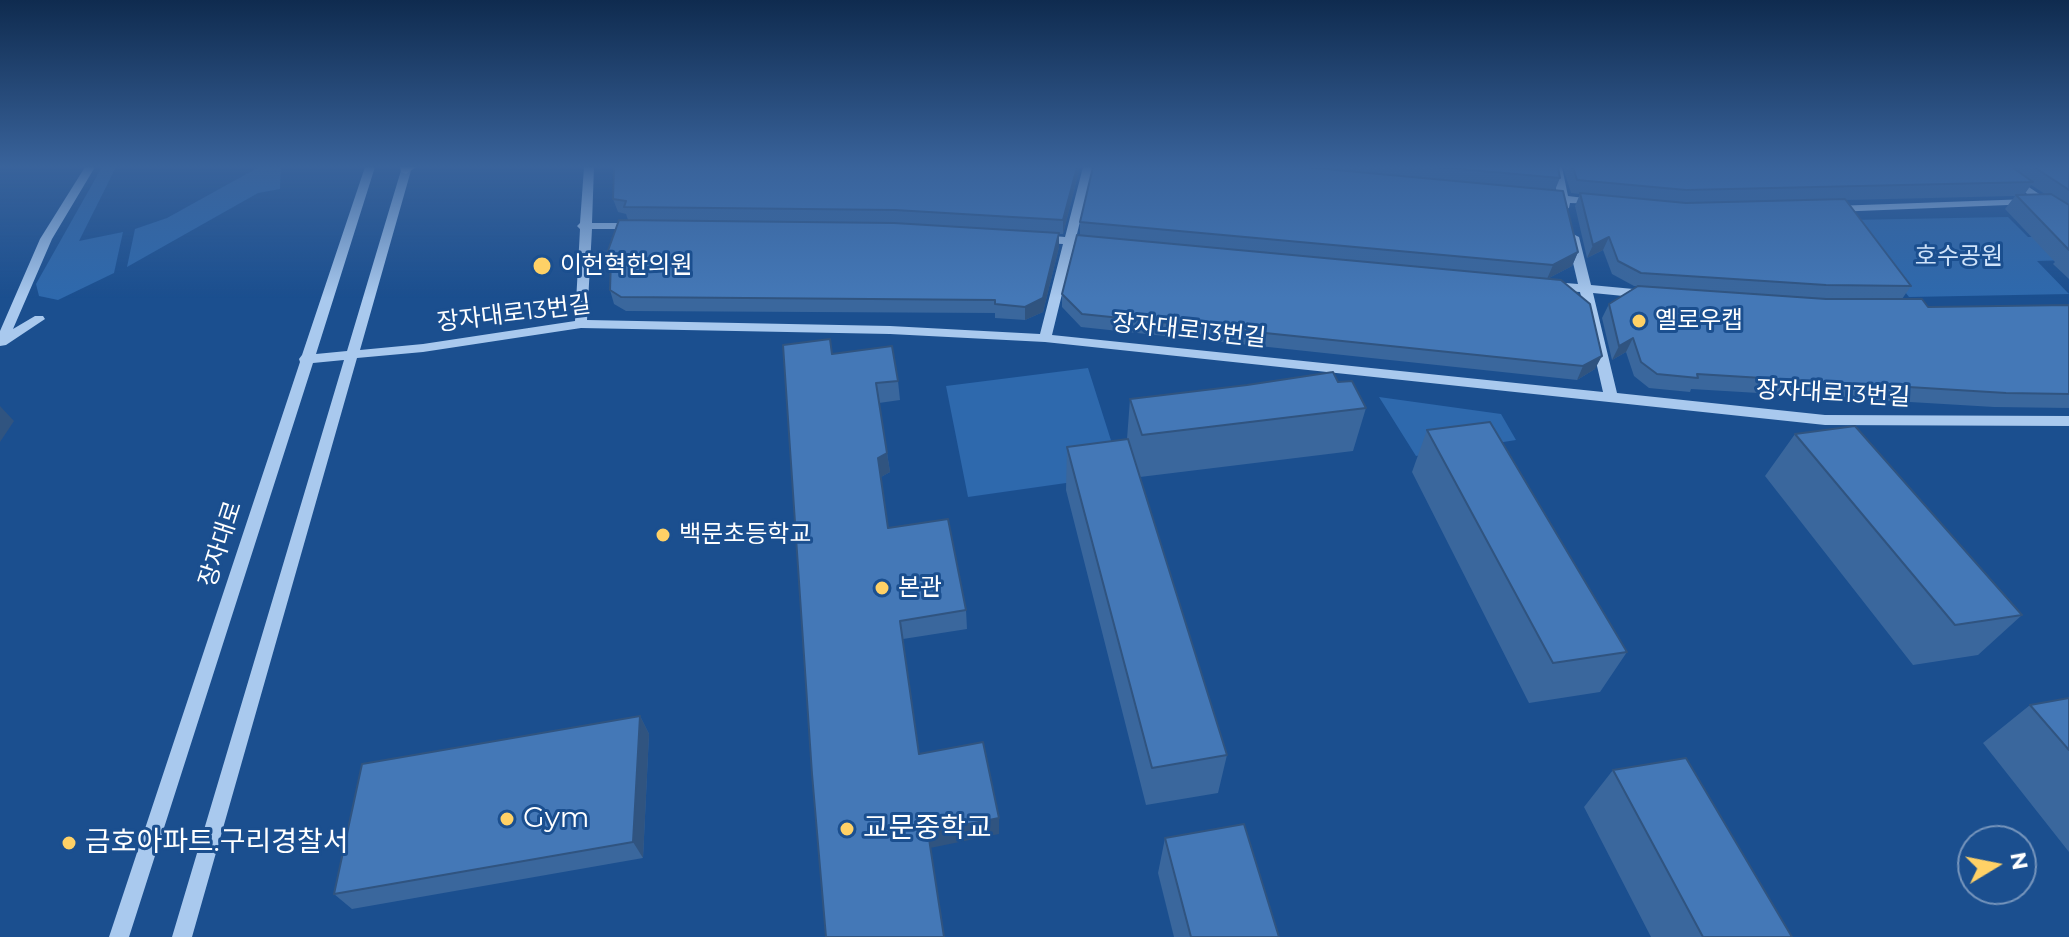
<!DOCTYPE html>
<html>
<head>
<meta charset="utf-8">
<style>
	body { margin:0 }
	#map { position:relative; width:2069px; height:937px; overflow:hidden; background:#1b4f8f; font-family:Montserrat,sans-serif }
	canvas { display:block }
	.north { position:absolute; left:1957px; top:825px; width:80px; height:80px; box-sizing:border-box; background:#1b4f8f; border:2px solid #7695bc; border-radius:50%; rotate:80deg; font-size:22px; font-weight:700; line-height:32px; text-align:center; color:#fff }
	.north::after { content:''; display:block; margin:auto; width:28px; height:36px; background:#ffd166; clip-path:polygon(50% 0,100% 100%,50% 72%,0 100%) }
</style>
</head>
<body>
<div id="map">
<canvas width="2069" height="937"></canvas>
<div class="north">N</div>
</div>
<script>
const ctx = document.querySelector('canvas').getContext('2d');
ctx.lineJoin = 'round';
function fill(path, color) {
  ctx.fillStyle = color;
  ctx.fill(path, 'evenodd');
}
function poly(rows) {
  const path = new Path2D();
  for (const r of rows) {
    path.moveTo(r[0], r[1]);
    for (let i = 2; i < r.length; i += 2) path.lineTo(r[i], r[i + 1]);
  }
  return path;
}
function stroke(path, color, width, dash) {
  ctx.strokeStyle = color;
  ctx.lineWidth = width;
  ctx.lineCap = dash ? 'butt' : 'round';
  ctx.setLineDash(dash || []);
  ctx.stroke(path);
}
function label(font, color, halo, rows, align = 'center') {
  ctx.font = font + ' Montserrat,"Noto Sans KR",sans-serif';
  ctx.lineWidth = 6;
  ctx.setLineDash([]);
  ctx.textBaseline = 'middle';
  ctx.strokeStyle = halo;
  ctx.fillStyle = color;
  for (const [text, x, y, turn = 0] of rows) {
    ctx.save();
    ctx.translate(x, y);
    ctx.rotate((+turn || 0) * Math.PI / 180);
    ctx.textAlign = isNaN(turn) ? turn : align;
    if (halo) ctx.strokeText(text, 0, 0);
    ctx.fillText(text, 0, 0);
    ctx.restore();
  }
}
fill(poly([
	[102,167,116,167,79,241,123,232,114,273,58,300,39,296,36,284],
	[259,167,281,167,280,189,258,193,127,267,135,229,167,218],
	[2008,217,2028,237,2069,237,2069,260,2037,261,2069,294,1909,297,1849,220],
	[1088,368,1122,475,968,497,946,386],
	[1379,397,1501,414,1516,440,1416,456]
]), '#2e69ad');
fill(poly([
	[85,167,95,167,52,239,13,329,35,316,43,316,45,319,6,345,0,346,0,331,40,239,85,167],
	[365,167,375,167,316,354,347,351,402,167,412,167,360,350,423,344,575,321,580,229,577,226,580,223,584,167,594,167,592,223,634,223,640,226,634,229,592,229,587,320,890,326,1040,334,1063,244,1043,243,1037,239,1043,235,1065,237,1083,167,1093,167,1076,238,1094,239,1100,243,1094,247,1074,245,1052,335,1603,392,1580,292,1553,290,1547,286,1553,282,1578,284,1567,237,1573,234,1579,237,1591,285,1644,290,1650,294,1644,298,1593,293,1617,393,1825,415,2069,416,2069,426,1825,425,1045,342,890,334,581,328,423,352,357,358,192,937,172,937,344,360,313,363,129,937,109,937,300,362,299,359,302,355,365,167],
	[1552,167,1562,167,1568,196,1601,200,1601,204,1570,203,1569,208,1565,209,1561,208,1559,202,1542,199,1542,195,1557,195,1552,167],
	[1987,167,1999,167,2069,214,2069,222,1987,167],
	[2029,199,2033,200,2033,204,1834,212,1828,209,1834,206,2029,199]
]), '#a9c9ee');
fill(poly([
	[400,167,416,167,406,174,401,172,400,167]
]), '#f0f6ff');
fill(poly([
	[1080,167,1063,234,1059,234,1059,247,1043,312,1025,320,995,318,995,313,626,311,614,304,610,290,610,273,605,259,628,220,626,214,618,212,613,199],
	[1093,167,1558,167,1560,178,1555,190,1578,252,1572,266,1547,279,1595,369,1577,380,1081,327,1062,307,1062,294,1080,235,1080,222],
	[1563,167,2069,167,2069,279,2053,264,2055,262,2005,209,2015,196,1846,200,1911,286,1902,299,1928,307,2069,305,2069,408,1994,407,1691,389,1690,392,1649,388,1634,376,1626,352,1612,360,1602,318,1609,304,1637,286,1634,286,1612,274,1603,250,1587,258,1575,206,1580,194,1571,193],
	[2031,185,2045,194,2024,195],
	[832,354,898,381,900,400,879,403,890,472,881,477,888,528,966,610,967,629,903,639,919,754,999,818,999,834,812,774],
	[1338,382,1366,408,1353,451,1140,477,1227,755,1218,793,1146,805,1066,490,1067,447,1127,439,1130,399],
	[1427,430,1627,652,1600,692,1529,703,1412,472],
	[1795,434,2022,615,1978,655,1913,665,1765,476],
	[2069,698,2069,852,1983,743,2030,705],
	[640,716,649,734,643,858,352,909,334,894],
	[1613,770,1792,937,1651,937,1584,807],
	[1165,838,1279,937,1174,937,1158,873]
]), '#3a679d');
fill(poly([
	[1077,167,1080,167,1063,234,1063,220],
	[1059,233,1059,247,1043,312,1025,320,1025,307],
	[1609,237,1603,250,1587,258,1593,245],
	[1578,252,1572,266,1547,279,1553,265],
	[1633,338,1626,352,1612,360,1619,346],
	[1602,356,1595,369,1577,380,1583,366],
	[0,406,14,421,0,442],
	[887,453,890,472,881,477,878,458],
	[640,716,649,734,643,858,633,842],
	[999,818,999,834,930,848,928,832]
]), '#305480');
const building = poly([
	[614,167,1077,167,1063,220,895,210,624,207,626,201,613,199,614,167],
	[1093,167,1304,167,1563,191,1578,252,1553,265,1080,222,1093,167],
	[1437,167,1558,167,1560,178,1437,167],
	[1573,167,2012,167,2033,182,1686,190,1577,180,1573,167],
	[2034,167,2069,167,2069,190,2034,167],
	[1580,193,1686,203,1845,199,1911,286,1826,285,1641,273,1618,261,1609,237,1593,245,1580,193],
	[2051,194,2069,205,2069,250,2016,195,2051,194],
	[619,220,894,223,1059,233,1043,298,1025,307,995,304,995,300,621,297,610,290,611,259,605,259,619,220],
	[1077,235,1561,280,1590,304,1602,356,1583,366,1082,314,1062,294,1077,235],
	[1638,286,1826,299,1922,299,1928,307,2069,305,2069,394,2006,393,1697,374,1698,378,1657,374,1641,362,1633,338,1619,346,1609,304,1638,286],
	[830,339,832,354,892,346,898,381,876,383,887,453,878,458,888,528,948,519,966,610,900,621,919,754,983,742,999,818,928,832,944,937,826,937,812,774,783,345,830,339],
	[1333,372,1338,382,1352,381,1366,408,1142,435,1130,399,1247,385,1333,372],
	[1490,422,1627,652,1553,663,1427,430,1490,422],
	[1855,426,2022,615,1955,625,1795,434,1855,426],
	[1128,439,1227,755,1152,768,1067,447,1128,439],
	[2069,698,2069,750,2030,705,2069,698],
	[640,716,633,842,334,894,362,764,640,716],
	[1686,758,1792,937,1703,937,1613,770,1686,758],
	[1244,824,1279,937,1191,937,1165,838,1244,824]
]);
fill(building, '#4478b7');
stroke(building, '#305480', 2);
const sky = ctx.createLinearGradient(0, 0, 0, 298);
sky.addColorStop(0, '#0f2b4f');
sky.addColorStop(0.56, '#39639b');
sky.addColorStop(1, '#39639b00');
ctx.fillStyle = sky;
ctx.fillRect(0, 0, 2069, 298);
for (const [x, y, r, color] of [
	[542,266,10,"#ffd166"],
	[1639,321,8,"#ffd166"],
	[663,535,8,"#ffd166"],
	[882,588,8,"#ffd166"],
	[507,819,8,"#ffd166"],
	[847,829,8,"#ffd166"],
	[69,843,8,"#ffd166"]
]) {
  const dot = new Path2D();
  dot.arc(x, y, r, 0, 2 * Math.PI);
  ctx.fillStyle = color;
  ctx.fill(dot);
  stroke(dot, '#1b4f8f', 3);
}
label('24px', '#cfe3fa', '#1b4f8f', [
	["호수공원",1959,257]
]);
label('24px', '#fff', '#1b4f8f', [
	["이헌혁한의원",560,266],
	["옐로우캡",1655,321],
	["백문초등학교",679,535],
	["본관",898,588]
], 'left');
label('24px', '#fff', '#1b4f8f', [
	["장자대로13번길",514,314,-7],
	["장자대로13번길",1189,331,6],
	["장자대로13번길",1833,394,3],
	["장자대로",221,544,-72]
]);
label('28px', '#fff', '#1b4f8f', [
	["Gym",523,819],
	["교문중학교",863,829],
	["금호아파트.구리경찰서",85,843]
], 'left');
</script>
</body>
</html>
